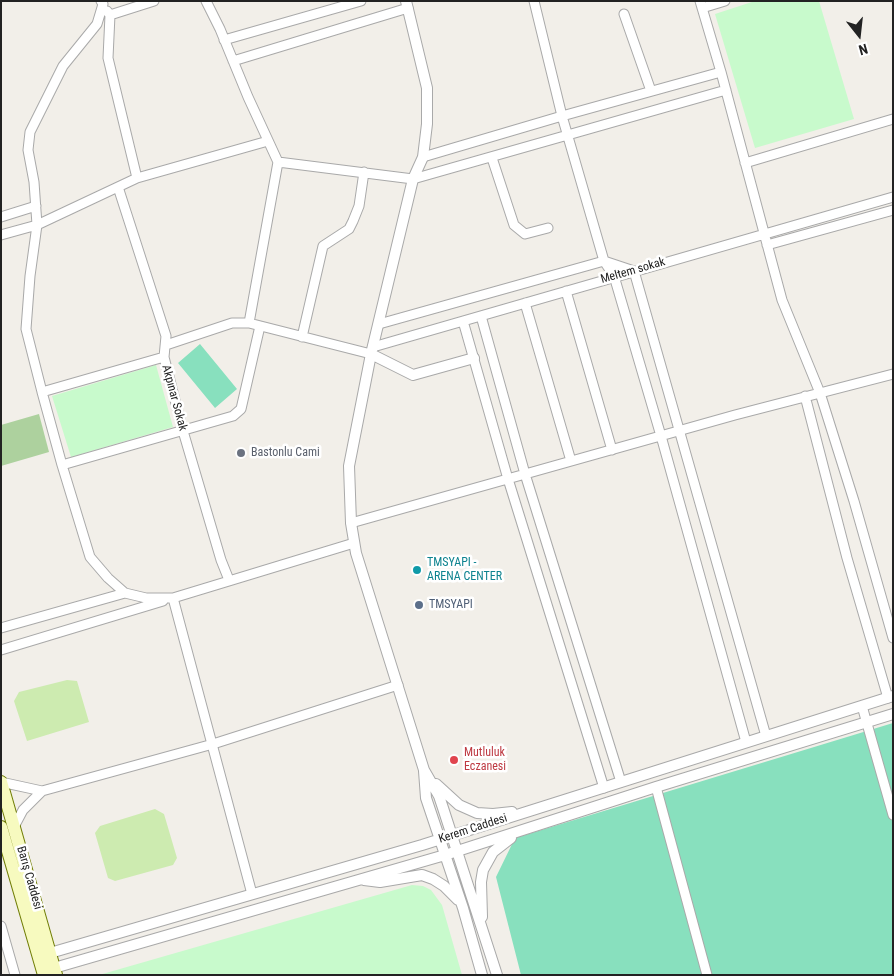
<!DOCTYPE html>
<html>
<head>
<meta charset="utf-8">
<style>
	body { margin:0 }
	#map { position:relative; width:894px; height:976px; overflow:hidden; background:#f2efe9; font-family:"Roboto Condensed",sans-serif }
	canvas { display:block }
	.frame { position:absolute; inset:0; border:2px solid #222; pointer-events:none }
	.north { position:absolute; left:834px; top:10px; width:50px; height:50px; -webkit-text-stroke:4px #fff; paint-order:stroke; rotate:164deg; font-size:14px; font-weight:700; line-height:20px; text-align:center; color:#222 }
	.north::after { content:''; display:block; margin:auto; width:18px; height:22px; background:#222; clip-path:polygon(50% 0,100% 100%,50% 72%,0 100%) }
</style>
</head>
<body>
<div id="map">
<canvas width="894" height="976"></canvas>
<div class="frame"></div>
<div class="north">N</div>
</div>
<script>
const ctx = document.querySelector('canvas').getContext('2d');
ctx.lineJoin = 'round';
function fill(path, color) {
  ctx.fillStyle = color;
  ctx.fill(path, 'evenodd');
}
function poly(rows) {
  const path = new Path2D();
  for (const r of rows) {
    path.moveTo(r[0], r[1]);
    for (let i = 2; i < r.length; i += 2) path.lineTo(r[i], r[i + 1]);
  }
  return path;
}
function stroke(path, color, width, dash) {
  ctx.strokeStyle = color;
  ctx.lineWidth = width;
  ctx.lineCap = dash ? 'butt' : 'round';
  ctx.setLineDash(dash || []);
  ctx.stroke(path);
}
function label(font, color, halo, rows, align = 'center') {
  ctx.font = font + ' "Roboto Condensed",sans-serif';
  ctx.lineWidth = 5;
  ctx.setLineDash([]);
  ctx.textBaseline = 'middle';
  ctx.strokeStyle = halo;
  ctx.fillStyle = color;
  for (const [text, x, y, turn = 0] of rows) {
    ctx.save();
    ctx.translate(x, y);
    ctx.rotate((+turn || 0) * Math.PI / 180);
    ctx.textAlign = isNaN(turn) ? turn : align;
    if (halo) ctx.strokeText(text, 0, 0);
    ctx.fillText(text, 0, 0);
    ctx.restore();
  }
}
fill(poly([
	[67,680,77,681,89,722,27,741,14,701,19,692],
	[155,809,164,814,177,858,173,865,115,881,108,878,95,833,100,826]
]), '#cdebb0');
fill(poly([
	[39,414,49,452,1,466,1,425]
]), '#add19e');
fill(poly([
	[755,1,819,1,854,119,755,148,715,14],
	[156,365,173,427,71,457,52,396],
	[412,885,423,886,431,890,442,905,462,975,99,975]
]), '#c8facc');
fill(poly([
	[200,344,237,389,215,408,178,363],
	[893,723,893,975,521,975,496,877,515,838]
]), '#88e0be');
const minor = poly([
	[206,1,220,29,248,97,278,162],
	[534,1,562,116,604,261,634,271,766,736],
	[700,1,721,72,782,300,820,393,854,501,893,638],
	[702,8,725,1],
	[107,11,110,15,154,1],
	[624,14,651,91],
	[110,15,108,58,137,178],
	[224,40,361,1],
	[233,61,408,8],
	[423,157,562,116,721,72],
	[492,158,514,225,525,234,548,228],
	[745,163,893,119],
	[118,187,166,336,164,357,183,431,221,560,229,580],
	[1,217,36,206],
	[1,235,37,225,137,178,268,141],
	[767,245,893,210],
	[566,291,612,450],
	[525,303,571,461],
	[481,316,525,474,621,782],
	[463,321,508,479,604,788],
	[379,324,604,261,614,276,661,436,746,742],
	[302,337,323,246,349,229,353,221,359,206,364,172],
	[166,345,232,323,249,323],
	[373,347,893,197],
	[371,354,249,323,278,162,413,179,726,90],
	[164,357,42,392,62,465,90,557,108,578,125,593,146,598,173,598],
	[42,392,26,329,30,276,37,225,34,182,28,150,30,132,63,66,97,24,103,4,101,1],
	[805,396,847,558,888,698],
	[62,465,233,416,241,409,260,326],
	[351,523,735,415,893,374],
	[1,628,125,593],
	[1,650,163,601],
	[862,706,893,815],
	[1,782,42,791],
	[656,787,707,975],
	[14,827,23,810,42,791,213,744,398,685],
	[252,894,173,598,354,543],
	[1,926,15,975]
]);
const tertiary = poly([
	[406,1,427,88,427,124,423,157,413,179,371,354,349,466,351,523,356,553,424,770,439,796,443,808,497,975],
	[371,354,413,375,474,358],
	[424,771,426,798,463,908,482,975],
	[436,784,459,805,477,813,493,814,512,812],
	[364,880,380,882,422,875,433,879,444,886,458,900],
	[482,917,481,882,483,870,493,852,511,838],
	[50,953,422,845,893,696],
	[54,968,445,855,656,787,893,714]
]);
const secondary = poly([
	[1,782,56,975],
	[1,827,44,975]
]);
stroke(minor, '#a9a9a9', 11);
stroke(tertiary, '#a9a9a9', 12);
stroke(secondary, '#707d05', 14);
stroke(minor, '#fff', 9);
stroke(tertiary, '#fff', 10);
stroke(secondary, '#f7fabf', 12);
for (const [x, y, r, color] of [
	[241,453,5,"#6b7280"],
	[417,570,5,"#0f9aa8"],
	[419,605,5,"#5c6f8a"],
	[454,760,5,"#e0444e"]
]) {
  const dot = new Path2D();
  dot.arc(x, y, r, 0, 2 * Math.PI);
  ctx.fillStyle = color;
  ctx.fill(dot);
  stroke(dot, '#fff', 2);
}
label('12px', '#222', '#fff', [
	["Meltem sokak",633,271,-16],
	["Akpınar Sokak",174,398,75],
	["Kerem Caddesi",473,829,-18],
	["Barış Caddesi",29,878,74]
]);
label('12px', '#5b616d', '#fff', [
	["Bastonlu Cami",251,453]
], 'left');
label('12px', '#0d838f', '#fff', [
	["TMSYAPI -",427,563],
	["ARENA CENTER",427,577]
], 'left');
label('12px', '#4e5e75', '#fff', [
	["TMSYAPI",429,605]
], 'left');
label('12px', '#be3a42', '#fff', [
	["Mutluluk",464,753],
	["Eczanesi",464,767]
], 'left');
</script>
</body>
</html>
